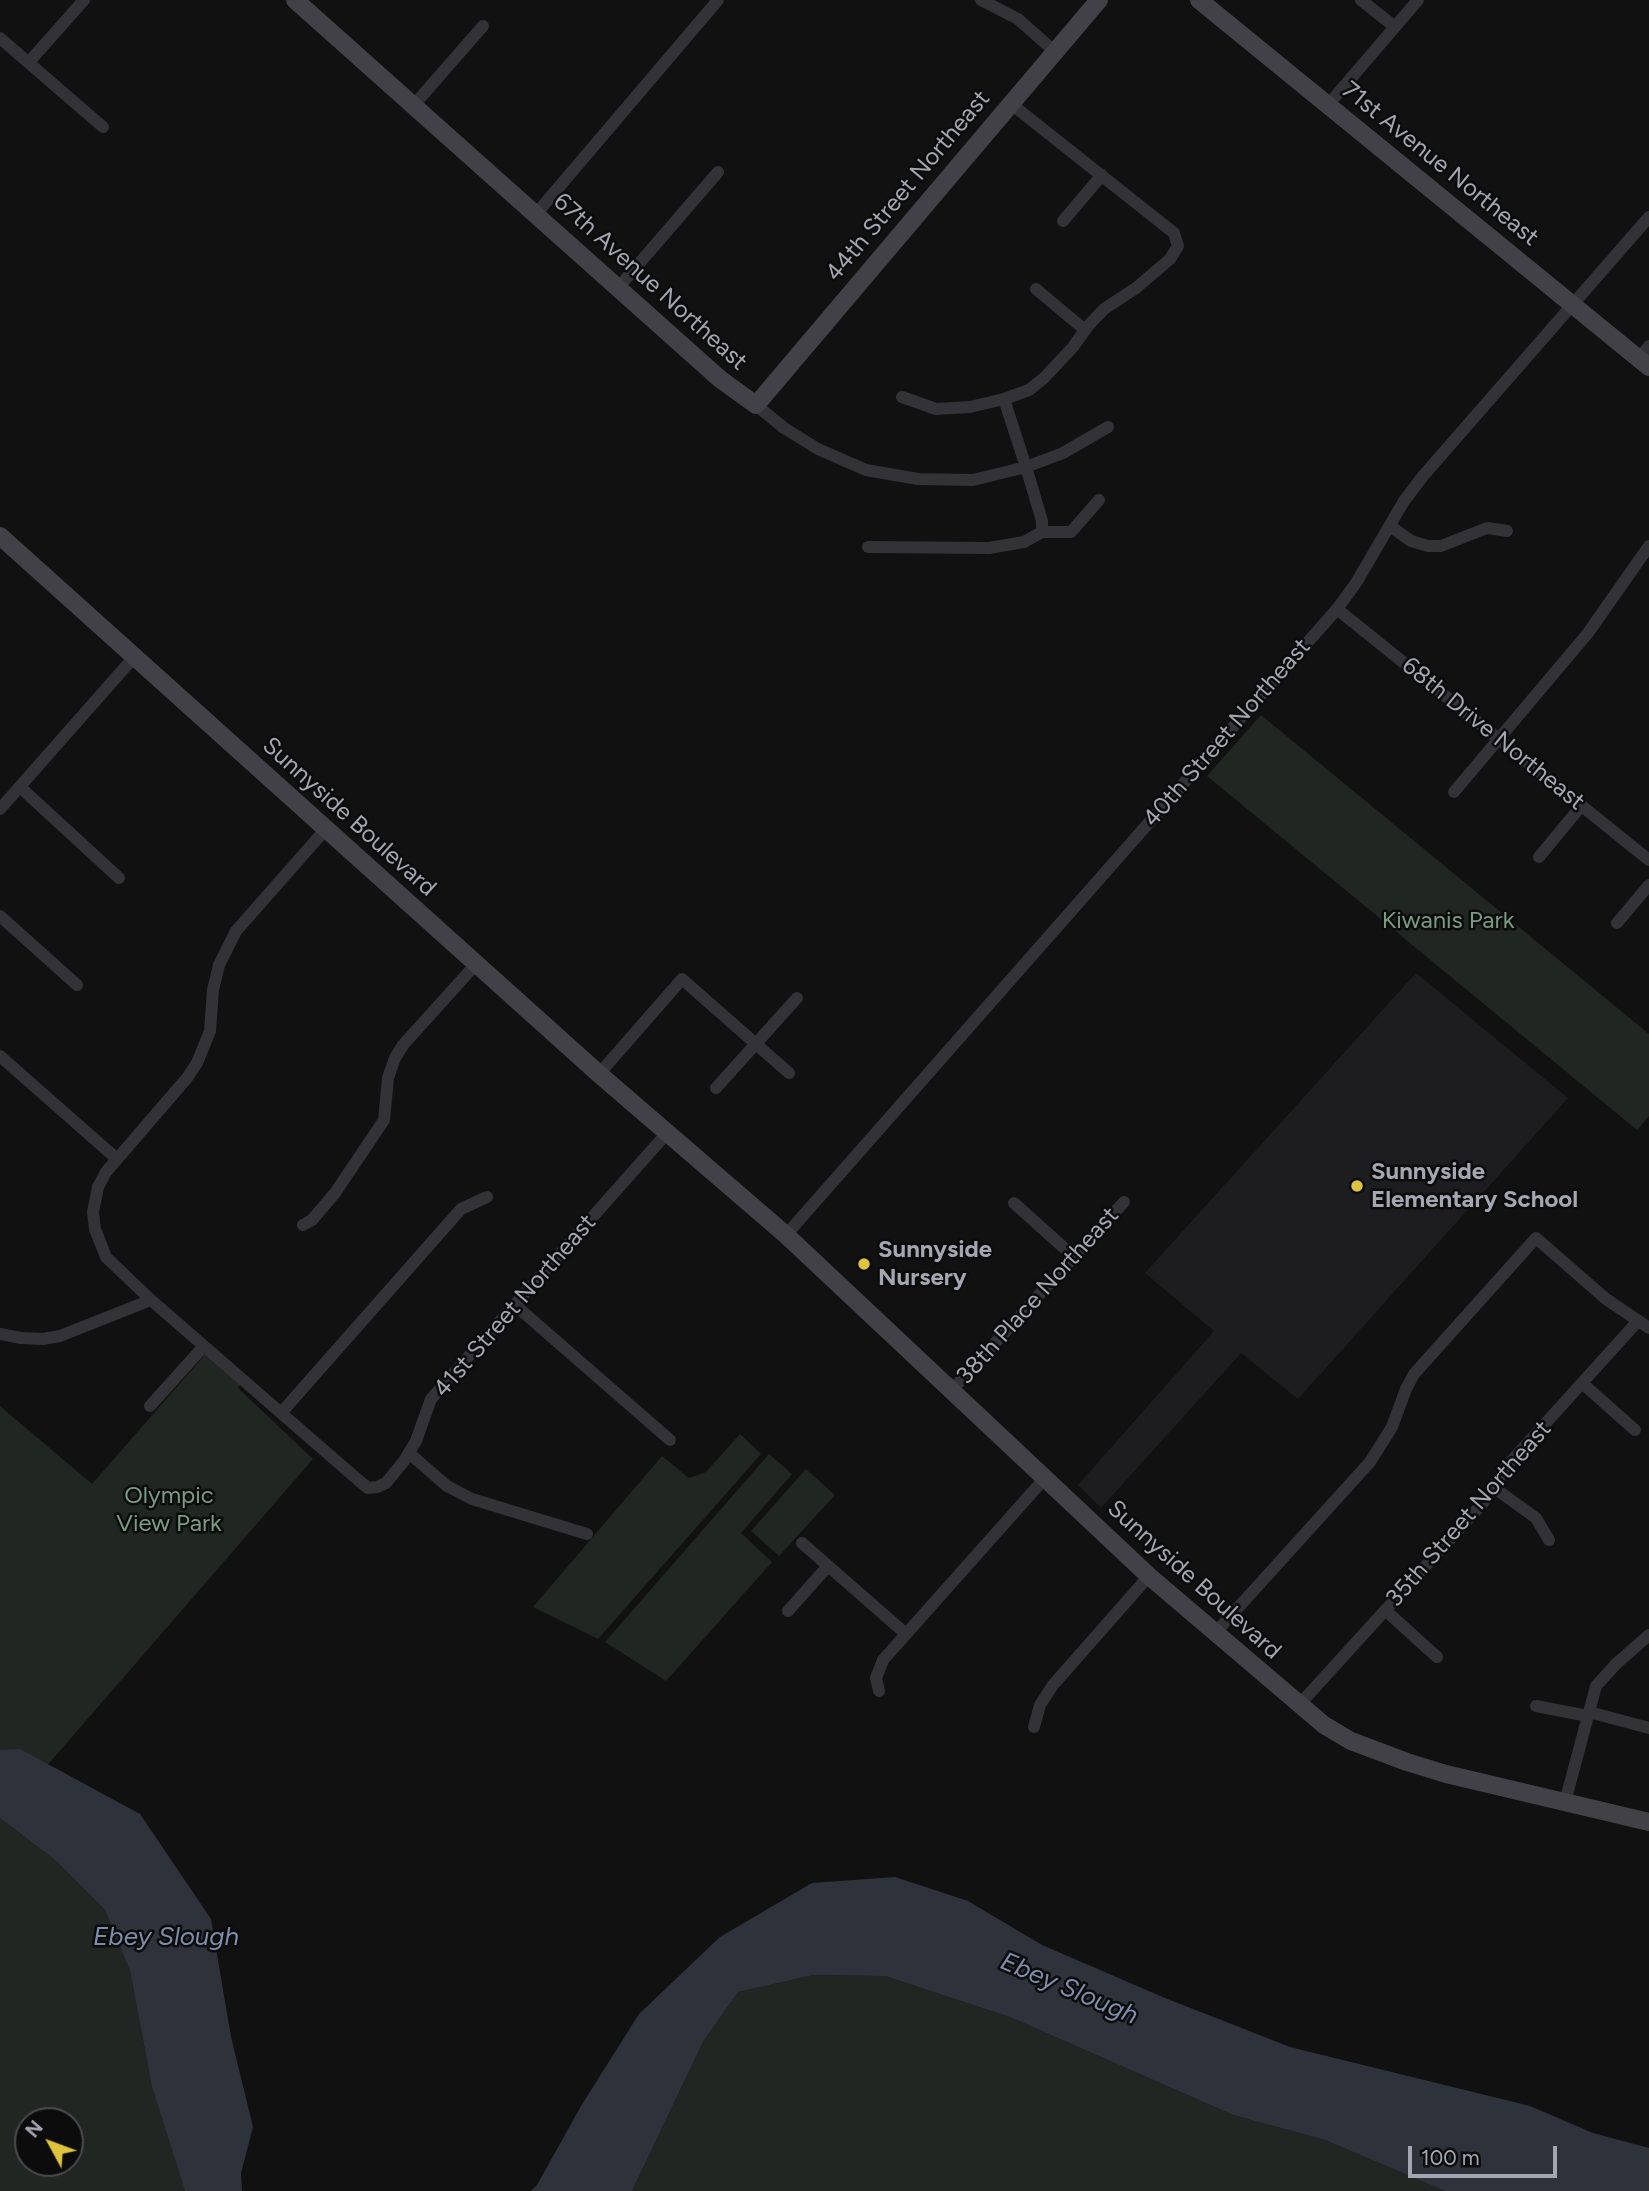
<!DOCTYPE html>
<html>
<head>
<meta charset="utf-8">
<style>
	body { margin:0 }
	#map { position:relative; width:1649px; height:2191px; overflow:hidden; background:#111112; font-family:Figtree,sans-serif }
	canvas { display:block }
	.north { position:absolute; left:14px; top:2107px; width:70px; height:70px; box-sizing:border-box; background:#0c0c0d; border:2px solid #494a4f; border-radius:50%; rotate:311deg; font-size:19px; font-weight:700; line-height:28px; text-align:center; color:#a4a6b1 }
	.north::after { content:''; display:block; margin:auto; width:24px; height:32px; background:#dec33d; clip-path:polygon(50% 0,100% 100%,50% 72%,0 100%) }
	.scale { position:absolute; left:1408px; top:2146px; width:149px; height:32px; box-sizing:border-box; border:4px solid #a4a6b1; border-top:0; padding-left:9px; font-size:21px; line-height:24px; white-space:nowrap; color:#a4a6b1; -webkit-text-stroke:5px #0c0c0d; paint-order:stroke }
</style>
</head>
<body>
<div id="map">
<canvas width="1649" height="2191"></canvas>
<div class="north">N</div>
<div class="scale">100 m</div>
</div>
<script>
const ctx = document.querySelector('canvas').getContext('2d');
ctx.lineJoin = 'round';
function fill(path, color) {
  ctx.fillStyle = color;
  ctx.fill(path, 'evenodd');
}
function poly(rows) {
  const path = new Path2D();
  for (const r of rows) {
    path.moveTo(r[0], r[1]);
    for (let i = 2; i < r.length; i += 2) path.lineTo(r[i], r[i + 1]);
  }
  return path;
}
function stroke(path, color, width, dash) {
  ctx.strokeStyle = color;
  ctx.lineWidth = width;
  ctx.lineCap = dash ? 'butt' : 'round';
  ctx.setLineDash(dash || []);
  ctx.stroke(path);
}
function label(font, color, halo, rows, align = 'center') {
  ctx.font = font + ' Figtree,sans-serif';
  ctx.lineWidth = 5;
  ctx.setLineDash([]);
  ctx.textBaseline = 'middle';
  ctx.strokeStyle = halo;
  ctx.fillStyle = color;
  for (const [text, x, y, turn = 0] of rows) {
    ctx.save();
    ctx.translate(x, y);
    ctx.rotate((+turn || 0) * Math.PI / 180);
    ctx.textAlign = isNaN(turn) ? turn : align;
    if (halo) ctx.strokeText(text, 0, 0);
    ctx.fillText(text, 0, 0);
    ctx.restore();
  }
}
fill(poly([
	[1416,973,1568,1098,1298,1399,1241,1353,1101,1508,1078,1485,1214,1331,1145,1273]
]), '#1d1d1f');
fill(poly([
	[1261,715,1649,1034,1649,1116,1637,1130,1207,776],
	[210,1349,245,1379,238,1388,313,1459,45,1768,0,1758,0,1406,92,1484],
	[740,1434,761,1454,598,1639,533,1607,662,1456,689,1478,706,1472],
	[769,1454,792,1474,741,1533,772,1562,666,1681,605,1642],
	[806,1469,835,1495,779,1556,751,1531],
	[0,1818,55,1860,105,1910,130,1971,152,2087,185,2191,0,2191],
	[28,2121,70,2121,70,2163,28,2163],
	[814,1975,885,1976,1010,2017,1233,2115,1325,2140,1445,2191,632,2191,703,2042,738,1992]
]), '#202621');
fill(poly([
	[20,1749,140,1814,211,1919,231,2037,253,2127,241,2173,242,2191,185,2191,152,2087,130,1971,105,1910,55,1860,0,1818,0,1750],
	[895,1877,968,1901,1042,1945,1165,1998,1290,2047,1530,2106,1593,2133,1649,2148,1649,2191,1445,2191,1325,2140,1233,2115,1010,2017,885,1976,814,1975,738,1992,703,2042,632,2191,531,2191,537,2185,581,2106,639,2014,720,1937,812,1883]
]), '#2e333b');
stroke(poly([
	[981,0,1018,19,1054,51],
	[1361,0,1395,27],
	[0,38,103,127],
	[29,62,84,0],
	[414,105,483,26],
	[1328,105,1418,0],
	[536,214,718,0],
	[1063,221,1102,175],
	[618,288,718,172],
	[1036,289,1085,330],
	[1639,359,1649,346],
	[902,397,936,409,970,407,1004,399,1029,390,1044,378,1073,347,1088,326,1104,309,1136,288,1170,259,1178,246,1174,233,1010,103],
	[756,405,784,428,818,449,866,470,918,479,973,480,1026,467,1063,453,1108,427],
	[1390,526,1411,541,1428,546,1441,546,1487,528,1507,531],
	[1042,532,1071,532,1099,500],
	[868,547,989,548,1024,542,1042,532,1042,521,1026,467,1004,399],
	[1337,609,1649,860],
	[20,787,119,878],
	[1454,792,1588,633,1649,546],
	[0,809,135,656],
	[325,830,236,931,219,965,213,990,210,1031,197,1063,187,1078,106,1172,98,1187,93,1212,95,1229,106,1257,151,1300,357,1479,368,1488,377,1487,386,1483,404,1461,416,1441,431,1399,667,1133],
	[1539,857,1582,805],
	[0,916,77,985],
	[1617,923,1649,885],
	[0,1056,117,1159],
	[599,1074,682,979,789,1073],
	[716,1088,797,998],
	[1014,1203,1073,1256],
	[303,1225,312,1220,335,1193,384,1120,388,1078,395,1058,403,1045,476,964],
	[786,1235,1337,609,1356,583,1404,501,1423,476,1649,217],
	[515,1305,670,1440],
	[0,1334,21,1338,43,1339,60,1336,151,1300],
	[1582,1383,1635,1430],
	[952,1390,1124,1202],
	[150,1406,204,1346],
	[281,1413,461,1209,487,1197],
	[409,1453,447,1486,472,1499,587,1534],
	[1493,1487,1536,1518,1549,1540],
	[802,1543,906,1634],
	[1385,1610,1437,1657],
	[788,1611,828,1566],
	[1216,1632,1370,1462,1392,1427,1406,1389,1414,1374,1536,1238,1606,1299,1649,1328],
	[879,1691,876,1678,883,1660,1045,1478],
	[1299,1705,1482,1504,1506,1467,1638,1321],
	[1536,1706,1588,1716],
	[1589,1712,1649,1728],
	[1034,1727,1040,1705,1053,1685,1149,1576],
	[1565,1802,1596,1686,1616,1664,1649,1635]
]), '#323237', 12);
stroke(poly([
	[295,0,720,379,756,405,1099,0],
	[1199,0,1649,367],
	[0,536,599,1074,786,1235,1149,1576,1324,1725,1351,1741,1407,1762,1446,1774,1649,1822]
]), '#414147', 18);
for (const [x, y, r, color] of [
	[1357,1186,7,"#dec33d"],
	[864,1264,7,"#dec33d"]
]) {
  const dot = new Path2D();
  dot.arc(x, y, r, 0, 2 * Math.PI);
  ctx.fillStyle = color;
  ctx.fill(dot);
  stroke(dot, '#0c0c0d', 2.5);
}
label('24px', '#a4a6b1', '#0c0c0d', [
	["71st Avenue Northeast",1440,164,39],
	["44th Street Northeast",908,186,-50],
	["67th Avenue Northeast",650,282,42],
	["40th Street Northeast",1227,733,-49],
	["68th Drive Northeast",1493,734,39],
	["Sunnyside Boulevard",349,817,42],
	["38th Place Northeast",1038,1296,-48],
	["41st Street Northeast",515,1306,-49],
	["35th Street Northeast",1469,1514,-49],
	["Sunnyside Boulevard",1194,1580,42]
]);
label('24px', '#7c9b83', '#0c0c0d', [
	["Kiwanis Park",1448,921],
	["Olympic",169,1496],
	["View Park",169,1524]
]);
label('bold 24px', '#a4a6b1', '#0c0c0d', [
	["Sunnyside",1371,1172],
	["Elementary School",1371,1200],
	["Sunnyside",878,1250],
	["Nursery",878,1278]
], 'left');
label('italic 26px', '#7d8daa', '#0c0c0d', [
	["Ebey Slough",166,1937],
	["Ebey Slough",1069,1989,23]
]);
</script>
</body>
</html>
